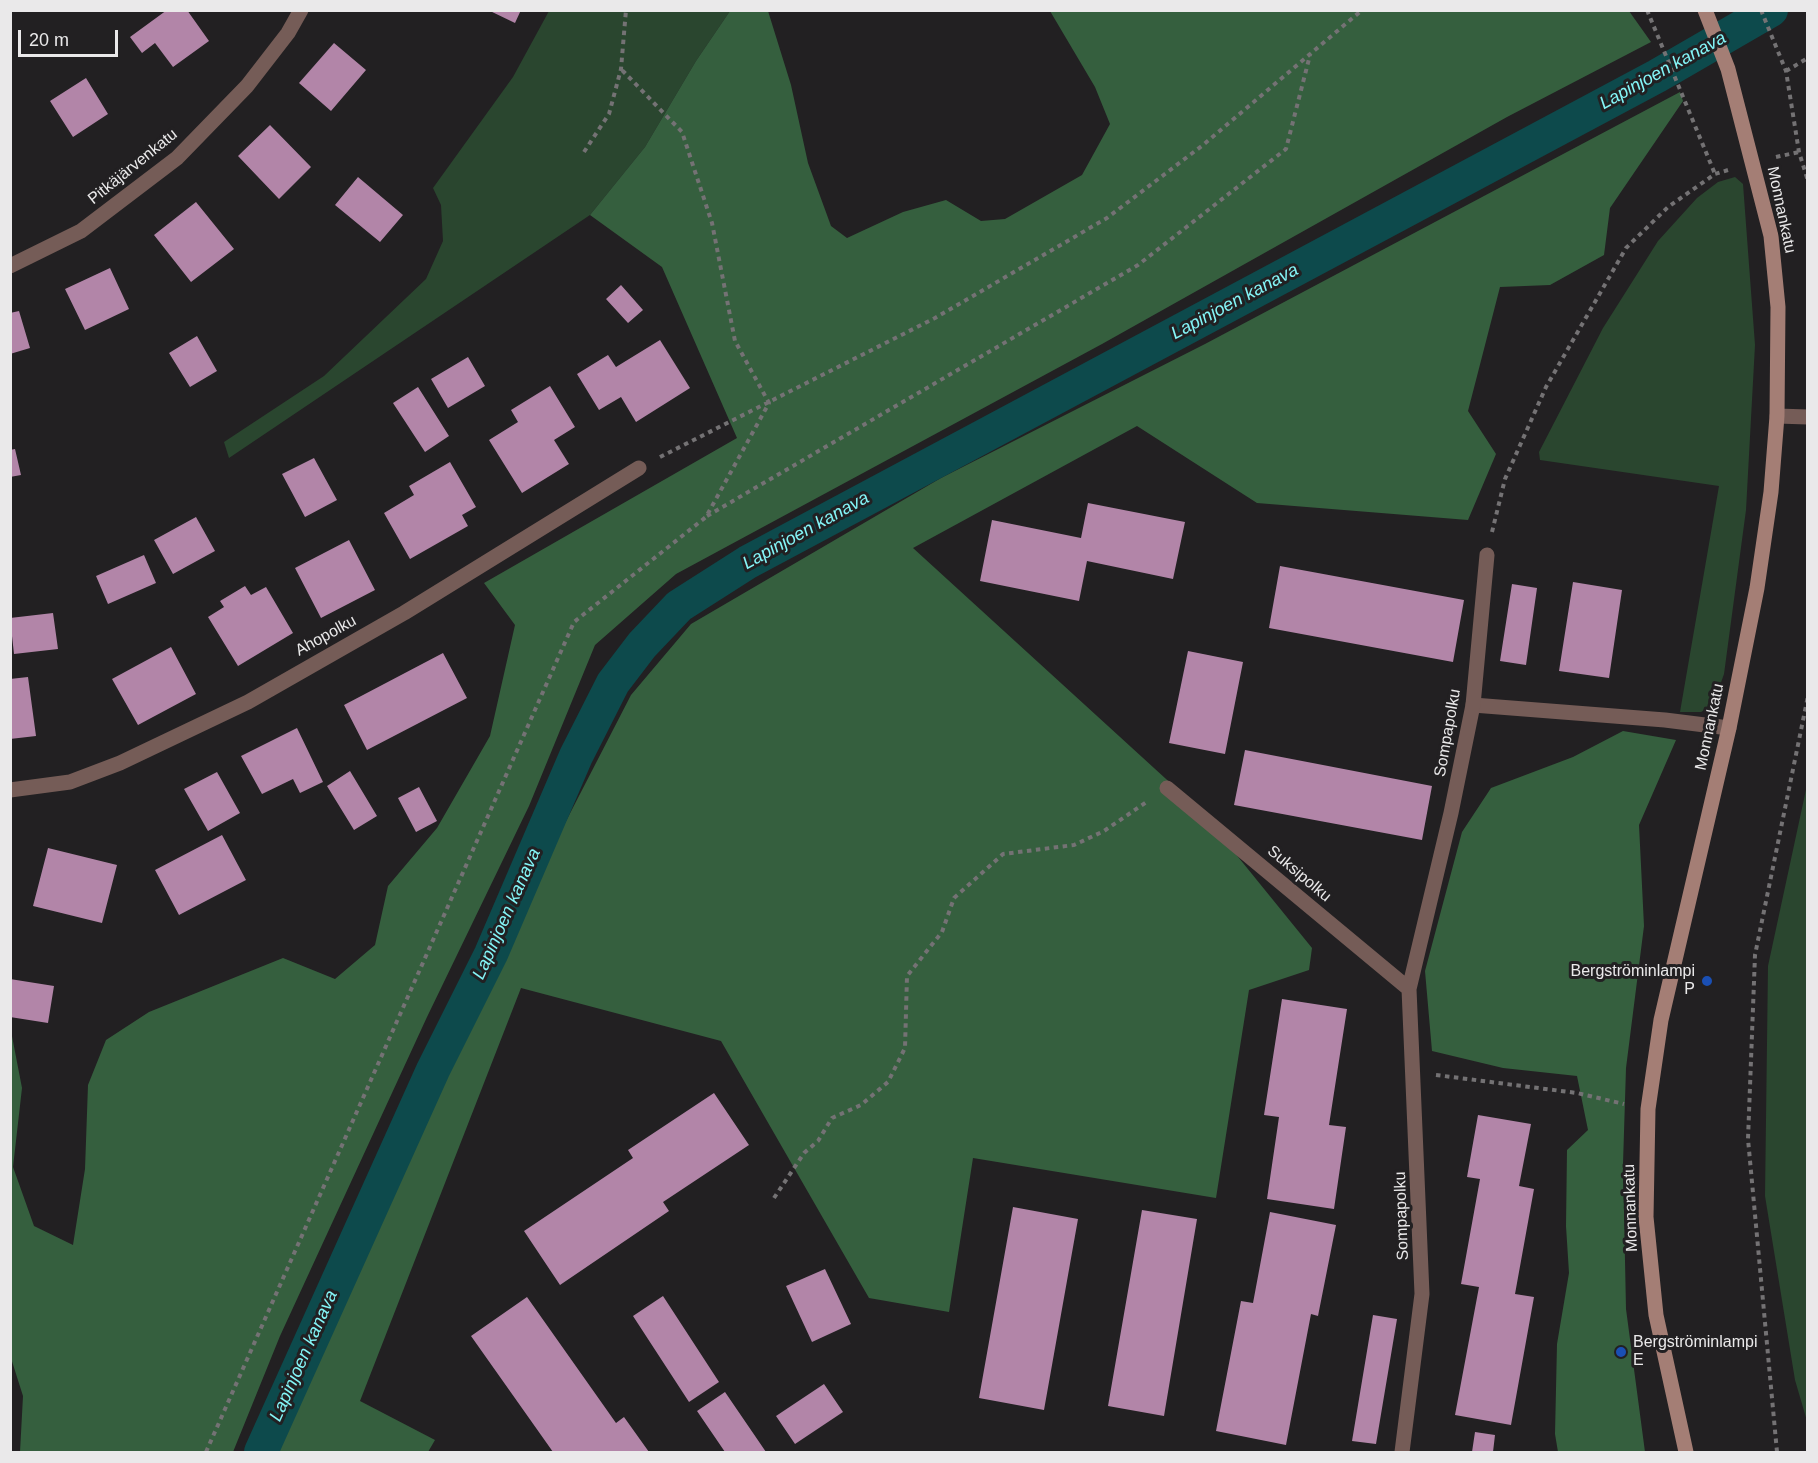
<!DOCTYPE html>
<html>
<head>
<meta charset="utf-8">
<style>
	body { margin:0 }
	#map { position:relative; width:1818px; height:1463px; overflow:hidden; background:#222022; font-family:Arial,sans-serif }
	canvas { display:block }
	.frame { position:absolute; inset:0; border:12px solid #eae9ea; pointer-events:none }
	.scale { position:absolute; left:18px; top:30px; width:100px; height:27px; box-sizing:border-box; border:3px solid #eae9ea; border-top:0; padding-left:8px; font-size:18px; line-height:21px; white-space:nowrap; color:#eae9ea; -webkit-text-stroke:4px #222022; paint-order:stroke }
</style>
</head>
<body>
<div id="map">
<canvas width="1818" height="1463"></canvas>
<div class="frame"></div>
<div class="scale">20 m</div>
</div>
<script>
const ctx = document.querySelector('canvas').getContext('2d');
ctx.lineJoin = 'round';
function fill(path, color) {
  ctx.fillStyle = color;
  ctx.fill(path, 'evenodd');
}
function poly(rows) {
  const path = new Path2D();
  for (const r of rows) {
    path.moveTo(r[0], r[1]);
    for (let i = 2; i < r.length; i += 2) path.lineTo(r[i], r[i + 1]);
  }
  return path;
}
function stroke(path, color, width, dash) {
  ctx.strokeStyle = color;
  ctx.lineWidth = width;
  ctx.lineCap = dash ? 'butt' : 'round';
  ctx.setLineDash(dash || []);
  ctx.stroke(path);
}
function label(font, color, halo, rows, align = 'center') {
  ctx.font = font + ' Arial,sans-serif';
  ctx.lineWidth = 6;
  ctx.setLineDash([]);
  ctx.textBaseline = 'middle';
  ctx.strokeStyle = halo;
  ctx.fillStyle = color;
  for (const [text, x, y, turn = 0] of rows) {
    ctx.save();
    ctx.translate(x, y);
    ctx.rotate((+turn || 0) * Math.PI / 180);
    ctx.textAlign = isNaN(turn) ? turn : align;
    if (halo) ctx.strokeText(text, 0, 0);
    ctx.fillText(text, 0, 0);
    ctx.restore();
  }
}
fill(poly([
	[549,11,730,11,696,61,645,147,590,215,229,458,224,442,324,376,426,279,443,241,441,205,433,188,513,77],
	[1735,177,1743,184,1755,345,1746,510,1724,674,1713,705,1701,712,1680,712,1719,486,1540,460,1539,452,1603,328,1658,241,1697,198,1718,182],
	[1807,785,1807,1421,1795,1380,1765,1196,1768,966]
]), '#2a462f');
fill(poly([
	[730,11,768,11,791,85,808,163,831,226,847,238,903,212,946,200,981,221,1005,219,1082,175,1110,124,1095,87,1050,11,1629,11,1651,42,1507,117,1102,344,676,574,595,645,529,806,427,1017,280,1336,233,1452,20,1452,23,1396,10,1355,11,1031,22,1088,13,1167,34,1226,73,1245,85,1169,88,1085,106,1040,149,1012,283,958,335,979,375,945,388,886,437,828,490,736,515,625,484,583,737,438,662,267,590,215,645,147,696,61],
	[1680,92,1683,101,1610,208,1604,255,1550,285,1500,287,1468,411,1496,454,1468,520,1257,503,1137,426,913,548,1200,810,1312,948,1309,970,1249,990,1216,1198,973,1158,949,1312,869,1298,721,1041,521,988,360,1401,435,1440,428,1452,279,1452,304,1391,547,858,631,695,691,624,941,478,1205,344],
	[1623,731,1676,740,1639,825,1644,926,1626,1068,1623,1164,1626,1309,1645,1452,1558,1452,1555,1434,1557,1344,1569,1273,1566,1226,1567,1150,1588,1130,1577,1076,1503,1068,1432,1051,1425,971,1462,832,1491,788,1573,757]
]), '#355f3e');
stroke(poly([
	[261,1452,433,1070,491,954,576,756,613,683,642,645,679,606,748,562,1657,76,1771,10]
]), '#0d4a4c', 34);
fill(poly([
	[167,10,187,10,209,41,173,67,155,43,142,53,130,37],
	[488,10,521,10,515,23],
	[334,43,366,70,331,111,299,83],
	[86,78,108,114,73,137,50,101],
	[270,125,311,167,279,199,238,156],
	[358,177,403,215,380,242,335,205],
	[196,202,234,249,191,282,154,235],
	[110,268,129,309,85,330,65,289],
	[621,285,643,310,628,323,606,299],
	[19,311,30,348,10,354,10,313],
	[197,336,217,371,190,387,169,353],
	[660,340,690,388,636,422,621,397,599,410,577,374,608,355,616,367],
	[468,357,485,386,448,408,431,379],
	[550,386,575,427,554,440,569,464,522,493,489,440,518,422,511,410],
	[418,387,449,436,425,452,393,403],
	[15,449,21,475,10,477,10,450],
	[314,458,337,500,305,517,282,474],
	[450,462,476,507,462,515,468,526,410,559,384,513,414,495,409,486],
	[1088,503,1185,522,1173,579,1087,561,1079,601,980,581,992,520,1081,538],
	[196,517,215,551,173,574,154,540],
	[349,540,375,590,321,618,295,568],
	[144,555,156,583,108,604,96,576],
	[1280,566,1464,600,1453,662,1269,628],
	[1573,582,1622,590,1609,678,1559,671],
	[1512,584,1537,588,1526,665,1500,661],
	[245,586,251,595,266,587,293,633,238,666,208,617,224,607,220,601],
	[53,613,58,649,14,654,10,618],
	[171,647,196,694,138,725,112,679],
	[1188,651,1243,662,1225,754,1169,743],
	[443,653,467,698,367,750,344,705],
	[28,677,36,736,10,739,10,679],
	[297,728,323,782,300,793,293,779,262,794,241,756],
	[1245,750,1432,786,1422,840,1234,805],
	[350,771,377,816,354,830,327,786],
	[217,772,240,813,208,831,184,789],
	[419,787,437,821,416,832,398,798],
	[222,835,246,880,179,915,155,870],
	[48,848,117,865,102,923,33,906],
	[10,979,54,986,48,1023,10,1017],
	[1282,999,1347,1009,1329,1125,1346,1127,1334,1209,1267,1199,1279,1117,1264,1115],
	[714,1093,749,1145,663,1202,669,1211,560,1285,524,1231,633,1158,628,1150],
	[1478,1115,1531,1124,1519,1186,1534,1189,1515,1294,1534,1297,1511,1425,1455,1415,1479,1287,1461,1284,1480,1179,1467,1177],
	[1013,1207,1078,1219,1044,1410,979,1398],
	[1142,1210,1197,1219,1164,1416,1108,1406],
	[1270,1212,1336,1225,1318,1316,1311,1314,1286,1445,1216,1431,1241,1301,1253,1303],
	[825,1269,851,1324,812,1342,786,1286],
	[663,1296,719,1382,689,1402,633,1316],
	[527,1297,616,1423,624,1417,649,1452,553,1452,471,1336],
	[1373,1315,1397,1319,1376,1444,1352,1441],
	[824,1384,843,1412,795,1444,776,1416],
	[725,1392,766,1452,725,1452,697,1411],
	[1475,1432,1495,1435,1493,1452,1472,1452]
]), '#b285a8');
stroke(poly([
	[1647,10,1715,174],
	[1761,10,1786,71,1799,152,1808,181],
	[1786,71,1808,58],
	[584,152,609,114,621,69,626,10],
	[1776,157,1799,152],
	[660,457,935,318,1107,218,1203,145,1362,10],
	[707,516,1138,265,1286,149,1310,55],
	[1492,532,1505,479,1546,387,1626,248,1668,207,1715,174,1728,170],
	[1436,1075,1577,1093,1624,1104],
	[774,1198,804,1153,818,1141,832,1118,861,1105,888,1082,905,1048,907,976,942,932,954,898,1003,854,1074,845,1104,831,1148,801],
	[206,1452,574,622,706,517,769,403,735,341,712,223,682,132,621,69],
	[1777,1452,1748,1139,1755,955,1808,696]
]), '#747274', 4, [4.5, 4.5]);
stroke(poly([
	[1473,705,1665,720,1729,728]
]), '#755c57', 15);
stroke(poly([
	[10,266,81,231,177,158,247,86,288,33,301,10],
	[1777,416,1808,417],
	[1167,788,1409,989],
	[10,790,70,782,120,763,248,702,404,613,639,468],
	[1402,1452,1422,1294,1409,989,1451,813,1473,705,1487,555]
]), '#755c57', 15);
stroke(poly([
	[1686,1452,1656,1315,1646,1217,1648,1109,1661,1020,1729,728,1757,588,1771,492,1777,416,1778,307,1771,236,1728,69,1705,10]
]), '#a47e75', 15);
for (const [x, y, r, color] of [
	[1707,981,6,"#1a4fb4"],
	[1621,1352,6,"#1a4fb4"]
]) {
  const dot = new Path2D();
  dot.arc(x, y, r, 0, 2 * Math.PI);
  ctx.fillStyle = color;
  ctx.fill(dot);
  stroke(dot, '#222022', 2);
}
label('16px', '#eae9ea', '#222022', [
	["Pitkäjärvenkatu",133,167,-39],
	["Monnankatu",1781,210,78],
	["Ahopolku",326,636,-29],
	["Monnankatu",1710,727,-78],
	["Sompapolku",1448,733,-80],
	["Suksipolku",1299,874,40],
	["Monnankatu",1631,1208,-92],
	["Sompapolku",1402,1216,-92]
]);
label('16px', '#eae9ea', '#222022', [
	["Bergströminlampi",1695,972],
	["P",1695,990],
	["Bergströminlampi",1633,1343,"left"],
	["E",1633,1361,"left"]
], 'right');
label('italic 18px', '#84f5f7', '#222022', [
	["Lapinjoen kanava",1663,71,-29],
	["Lapinjoen kanava",1235,302,-28],
	["Lapinjoen kanava",806,531,-29],
	["Lapinjoen kanava",507,914,-66],
	["Lapinjoen kanava",304,1356,-66]
]);
</script>
</body>
</html>
